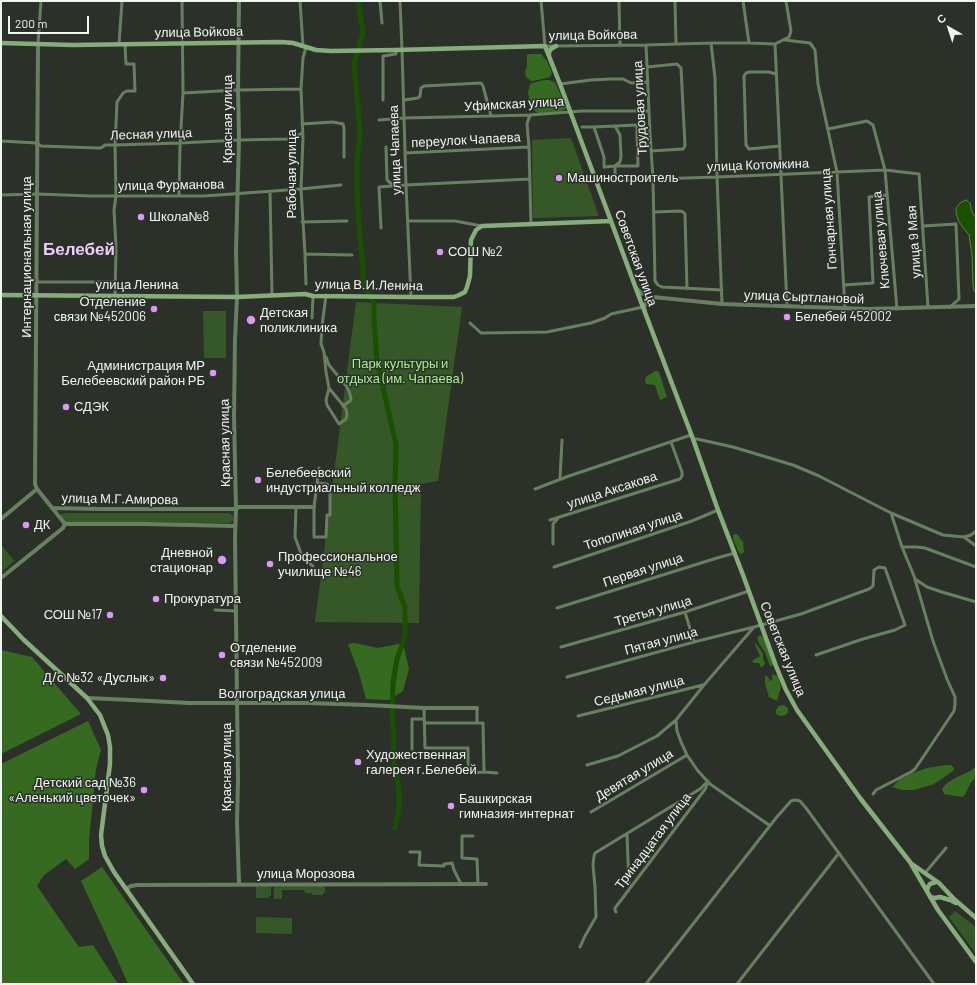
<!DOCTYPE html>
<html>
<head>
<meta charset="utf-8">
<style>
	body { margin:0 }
	#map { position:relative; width:977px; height:985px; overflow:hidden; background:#2b3129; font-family:Barlow,sans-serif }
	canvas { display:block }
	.frame { position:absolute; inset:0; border:2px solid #f1f5f0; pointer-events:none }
	.north { position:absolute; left:929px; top:8px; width:40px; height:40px; -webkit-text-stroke:3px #2b3129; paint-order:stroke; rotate:321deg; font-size:11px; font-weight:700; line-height:16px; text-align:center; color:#f1f5f0 }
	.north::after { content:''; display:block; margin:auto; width:14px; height:18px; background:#f1f5f0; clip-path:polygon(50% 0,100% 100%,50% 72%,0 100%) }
	.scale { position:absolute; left:8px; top:16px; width:81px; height:18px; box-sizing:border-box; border:2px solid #f1f5f0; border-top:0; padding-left:5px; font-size:12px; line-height:14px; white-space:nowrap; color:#f1f5f0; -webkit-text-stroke:3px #2b3129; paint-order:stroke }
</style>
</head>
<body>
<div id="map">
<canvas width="977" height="985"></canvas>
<div class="frame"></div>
<div class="north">С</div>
<div class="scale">200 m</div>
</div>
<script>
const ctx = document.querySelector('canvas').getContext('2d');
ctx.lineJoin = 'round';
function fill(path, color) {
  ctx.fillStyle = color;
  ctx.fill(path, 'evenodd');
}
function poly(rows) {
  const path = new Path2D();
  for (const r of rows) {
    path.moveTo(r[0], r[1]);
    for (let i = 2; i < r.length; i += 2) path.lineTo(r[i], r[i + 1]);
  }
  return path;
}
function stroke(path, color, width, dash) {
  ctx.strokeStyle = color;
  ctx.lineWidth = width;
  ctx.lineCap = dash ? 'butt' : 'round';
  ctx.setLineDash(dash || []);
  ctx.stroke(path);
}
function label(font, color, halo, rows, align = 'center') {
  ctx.font = font + ' Barlow,sans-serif';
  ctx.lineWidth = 3;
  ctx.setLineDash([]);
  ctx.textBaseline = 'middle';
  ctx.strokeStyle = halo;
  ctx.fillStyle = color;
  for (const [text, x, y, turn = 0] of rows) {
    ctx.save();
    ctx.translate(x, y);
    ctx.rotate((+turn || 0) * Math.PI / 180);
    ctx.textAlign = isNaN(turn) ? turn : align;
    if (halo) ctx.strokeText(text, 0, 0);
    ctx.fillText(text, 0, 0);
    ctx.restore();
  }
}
fill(poly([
	[571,138,599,216,533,218,532,140],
	[356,302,462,307,438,481,421,484,419,623,315,622],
	[203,311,226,311,226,358,204,358],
	[65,513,229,513,233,516,233,521,230,523,65,522,61,519,61,514],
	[1,544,14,561,1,573],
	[323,886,325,888,325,892,322,895,312,895,312,893,305,893,304,890,282,890,282,899,274,899,274,887],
	[256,887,271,887,271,896,269,896,269,898,256,898],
	[955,911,976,927,976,954,949,917],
	[256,917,292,918,292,934,256,933]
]), '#365829');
fill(poly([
	[529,54,541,54,547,61,552,73,550,77,538,80,531,81,526,77,525,71,527,67,527,55],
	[543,80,549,80,555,82,566,107,566,109,560,111,540,114,535,111,530,104,528,93,530,84],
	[655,371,657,371,659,372,667,397,660,400,655,385,646,384,645,380,646,377],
	[735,534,737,534,743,542,744,552,741,554,739,553,733,539,733,535],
	[760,635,763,637,774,665,770,666,765,652,759,643,757,638],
	[354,643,378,648,403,643,409,669,403,691,389,700,366,699,359,673,348,644],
	[756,643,763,654,763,658,765,663,764,665,761,668,759,663,754,663,752,661,760,656,755,645],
	[1,650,32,657,81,714,1,754],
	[772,674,778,676,781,687,777,701,769,697,765,683,765,675,768,677,770,681,772,680],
	[784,705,788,708,788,712,786,715,781,716,776,714,776,710,779,706],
	[88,721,101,750,96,769,89,840,89,859,75,869,66,859,44,875,37,886,79,947,93,945,118,984,1,984,1,764],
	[946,765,951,765,954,768,953,771,934,784,914,790,902,790,892,787,899,780,913,773,927,768],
	[976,767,976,778,973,780,970,784,965,795,962,797,944,794,942,789,946,784,955,778,970,771],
	[102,867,184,984,128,984,114,952,81,881]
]), '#356a20');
const water = poly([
	[966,200,970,203,972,212,976,218,976,293,974,291,973,285,972,255,969,235,959,222,956,213,956,208,960,203,966,200]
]);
fill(water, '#1b5000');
stroke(water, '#5b8248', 1);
stroke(poly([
	[358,1,363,32,354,64,360,130,357,161,357,187,359,228,363,268,363,283,374,303,374,321,377,361,396,445,395,486,397,586,405,607,405,636,397,659,393,683,392,714,394,734,393,758,399,790,399,808,395,828]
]), '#1b5000', 5);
stroke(poly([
	[300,1,303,46],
	[380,1,382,23],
	[400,1,402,50,406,185,411,297],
	[541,1,545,46,556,46,646,45,711,43,749,43,775,44,789,37,791,31,786,1],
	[619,1,620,46],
	[675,1,676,44],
	[743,1,749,43],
	[785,40,810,43,813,47,815,50,818,84,837,172,845,308],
	[711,43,715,78,717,177,722,304],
	[38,44,41,1],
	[119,44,122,1],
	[775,44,787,306],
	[646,45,650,133,653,179,655,281,658,285,662,287,722,290],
	[306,47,303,58,301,89,303,138,301,189,305,254,352,255],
	[647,67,677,64,681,68,685,146,683,149,651,151],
	[776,74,769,72,750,72,746,73,744,76,746,145,749,149,780,146],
	[560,84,591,80,610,79,623,79,631,83,648,82],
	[183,93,238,90,301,89],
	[383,100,383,56,396,54,396,50],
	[404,100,418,98,420,96,421,88,424,86,481,83,483,86,491,116],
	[530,115,527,124,529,147,531,225],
	[379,120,404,118,491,116,530,115,582,111,649,111],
	[302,124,333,122,343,124,344,128,344,157],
	[582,127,594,127],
	[828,129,867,121,873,125,885,170,897,309],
	[1,141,37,143,41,146,97,148,101,148,105,145,115,145,180,143,239,140,288,139,296,137,302,133],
	[386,147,387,180,394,186],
	[405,153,529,147],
	[615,166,638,166,637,134],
	[615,166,620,162,621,156,620,135,615,126],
	[596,181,717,177,885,170,919,174,928,307],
	[615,181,615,166,604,167,604,157,594,127,637,125,637,134,650,133],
	[270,191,272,295],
	[1,195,38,194,91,196,204,196,301,189,341,185],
	[179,196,180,146,183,93,182,1],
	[654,212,680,211,683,212,685,214,687,289],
	[408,221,455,221,482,226],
	[302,222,347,221],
	[923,226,956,224,959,299,950,307],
	[381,228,379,187,406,185,530,179],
	[116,247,114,210,116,196,115,145,117,102,123,93,127,91,135,91,134,64,126,64,125,44],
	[305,254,306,284],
	[37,282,115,282],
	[844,285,873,283,869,197,887,195],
	[326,295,322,326,321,344,324,352,326,372,329,388,326,400,327,405,339,424,346,419,347,414,346,409,329,388],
	[115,296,116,249],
	[312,318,313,296],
	[470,323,481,333,547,332,591,323,605,318,611,314,643,307],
	[326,357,329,365,347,387,350,394,351,400,343,406],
	[693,439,697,439,733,447,793,465,819,476,891,513,943,535,964,537,971,535,976,531],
	[560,479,562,440],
	[318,483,327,484,330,487,330,515,327,515,326,537,314,537,314,507,319,468],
	[535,489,569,476,691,435],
	[296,507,295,537,303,559,313,566],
	[550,520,680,479,682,476,682,472,671,442],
	[964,537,976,546],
	[553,544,553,524,559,517],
	[902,547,917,547,925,548,976,567],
	[554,567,692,521,718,510],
	[915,579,927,587,942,592,976,602],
	[557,608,717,558,735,553],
	[215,610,236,611],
	[685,612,694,642],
	[561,647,685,612,749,591],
	[567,677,694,642,754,627,801,614,869,589,873,586,874,570,879,567,885,568,905,625,895,630,863,639,816,655],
	[424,708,425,748,468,748,468,763,472,773,484,772],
	[477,708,477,723,483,723,484,772,497,773],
	[578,716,703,685],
	[676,720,677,731,681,742,687,755,698,771,710,784,769,825],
	[424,723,477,723],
	[412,749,412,719,424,719],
	[587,765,618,756,657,736,676,720,704,685,754,627],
	[873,794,876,790,911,772,915,769,954,711,955,704,955,697,947,679,933,641,914,576,902,547,891,513],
	[591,812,687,755],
	[627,834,629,884,631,886],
	[473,836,462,836,462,858,477,859,478,884],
	[410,852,420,852,419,865,444,866,444,864,452,863,454,870,461,884],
	[925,873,946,848],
	[616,912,615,910,615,908,706,788,707,783],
	[580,947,585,936,596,917,595,887,593,865,594,856,595,853,700,789,708,781],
	[646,984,776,818,791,801,795,800,800,801,806,808,934,984],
	[737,984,839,853]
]), '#688061', 3);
stroke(poly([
	[38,44,35,484,37,489,65,524],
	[636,288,641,293,653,297,722,304,869,309,976,306],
	[645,311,644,307,645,304,653,297],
	[52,508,101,509,236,509,239,507,314,507],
	[1,519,37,489],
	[65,524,145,524,235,526],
	[1,578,63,528,65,524],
	[87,698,131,700,189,703,308,703,368,705,424,708,477,708],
	[239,884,237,822,238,780,235,537,236,509,234,416,235,339,237,297,236,251,239,140,238,90,239,1],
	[126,889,131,886,137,885,486,884]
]), '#688061', 4);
stroke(poly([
	[1,43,73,45,281,42,293,43,316,50,331,51,396,50,545,46,560,84,611,221,638,294,693,439,718,510,743,575,776,666,786,690,797,710,860,798,910,862,928,893,938,910,976,962],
	[549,56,549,52,551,49,556,46],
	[1,295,237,297,305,294,313,296,411,297,454,297,459,295,465,292,467,287,470,276,471,240,476,230,482,226,611,221],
	[1,616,24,640,87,698,100,715,108,735,110,747,110,764,101,835,102,846,105,856,114,872,193,984],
	[912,864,939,883,954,899,976,918],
	[927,891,928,887,930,884,936,882],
	[930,897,935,898,940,897,950,900,956,903]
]), '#88ad7c', 4.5);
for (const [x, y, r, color] of [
	[559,178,4,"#dd98f3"],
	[141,217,4,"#dd98f3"],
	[440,252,4,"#dd98f3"],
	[154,309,4,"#dd98f3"],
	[787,317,4,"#dd98f3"],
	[251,320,5,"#dd98f3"],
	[213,373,4,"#dd98f3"],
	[66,407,4,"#dd98f3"],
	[258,480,4,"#dd98f3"],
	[26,525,4,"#dd98f3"],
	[222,560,5,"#dd98f3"],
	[270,564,4,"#dd98f3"],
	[156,599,4,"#dd98f3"],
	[110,615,4,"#dd98f3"],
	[222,655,4,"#dd98f3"],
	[163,678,4,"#dd98f3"],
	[358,762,4,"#dd98f3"],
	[144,790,4,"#dd98f3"],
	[451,806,4,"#dd98f3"]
]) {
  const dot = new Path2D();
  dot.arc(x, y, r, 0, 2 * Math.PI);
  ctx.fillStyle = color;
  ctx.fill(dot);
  stroke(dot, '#2b3129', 1.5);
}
label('13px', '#f1f5f0', '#2b3129', [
	["улица Войкова",199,32,-1],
	["улица Войкова",593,35,-1],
	["Уфимская улица",514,104,-3],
	["Трудовая улица",640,108,-93],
	["Красная улица",228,119,-90],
	["Лесная улица",151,134,-2],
	["переулок Чапаева",466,140,-3],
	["улица Чапаева",395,150,-92],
	["улица Котомкина",758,165,-2],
	["Рабочая улица",292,174,-90],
	["улица Фурманова",171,185,-1],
	["Гончарная улица",829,219,-94],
	["Ключевая улица",881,240,-95],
	["улица 9 Мая",914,242,-94],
	["Интернациональная улица",27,257,-90],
	["Советская улица",636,258,70],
	["улица Ленина",137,285],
	["улица В.И.Ленина",369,285,1],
	["улица Сыртлановой",804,297,2],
	["Красная улица",225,443,-91],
	["улица Аксакова",612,490,-18],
	["улица М.Г.Амирова",120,499,1],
	["Тополиная улица",633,530,-18],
	["Первая улица",643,570,-18],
	["Третья улица",653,611,-16],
	["Пятая улица",661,641,-15],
	["Советская улица",783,649,68],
	["Седьмая улица",639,691,-14],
	["Волгоградская улица",282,694],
	["Красная улица",227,767,-90],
	["Девятая улица",634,775,-31],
	["Тринадцатая улица",653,841,-53],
	["улица Морозова",306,874]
]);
label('13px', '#f1f5f0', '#2b3129', [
	["Машиностроитель",567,178],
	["Школа№8",149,217],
	["СОШ №2",448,252],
	["Отделение",146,302,"right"],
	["связи №452006",146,317,"right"],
	["Детская",260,313],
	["поликлиника",260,328],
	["Белебей 452002",795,317],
	["Администрация МР",205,366,"right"],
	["Белебеевский район РБ",205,381,"right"],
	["СДЭК",74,407],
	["Белебеевский",266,473],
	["индустриальный колледж",266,488],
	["ДК",34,525],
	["Дневной",213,553,"right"],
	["стационар",213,568,"right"],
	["Профессиональное",278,557],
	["училище №46",278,572],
	["Прокуратура",164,599],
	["СОШ №17",102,615,"right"],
	["Отделение",230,648],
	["связи №452009",230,663],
	["Д/с №32 «Дуслык»",155,678,"right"],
	["Художественная",366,755],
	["галерея г.Белебей",366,770],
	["Детский сад №36",136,783,"right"],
	["«Аленький цветочек»",136,798,"right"],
	["Башкирская",459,799],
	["гимназия-интернат",459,814]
], 'left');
label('13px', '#a6ef8d', '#2b3129', [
	["Парк культуры и",400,364],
	["отдыха (им. Чапаева)",400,379]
]);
label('bold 17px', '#f2cbfe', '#2b3129', [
	["Белебей",79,249]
]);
</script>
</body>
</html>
